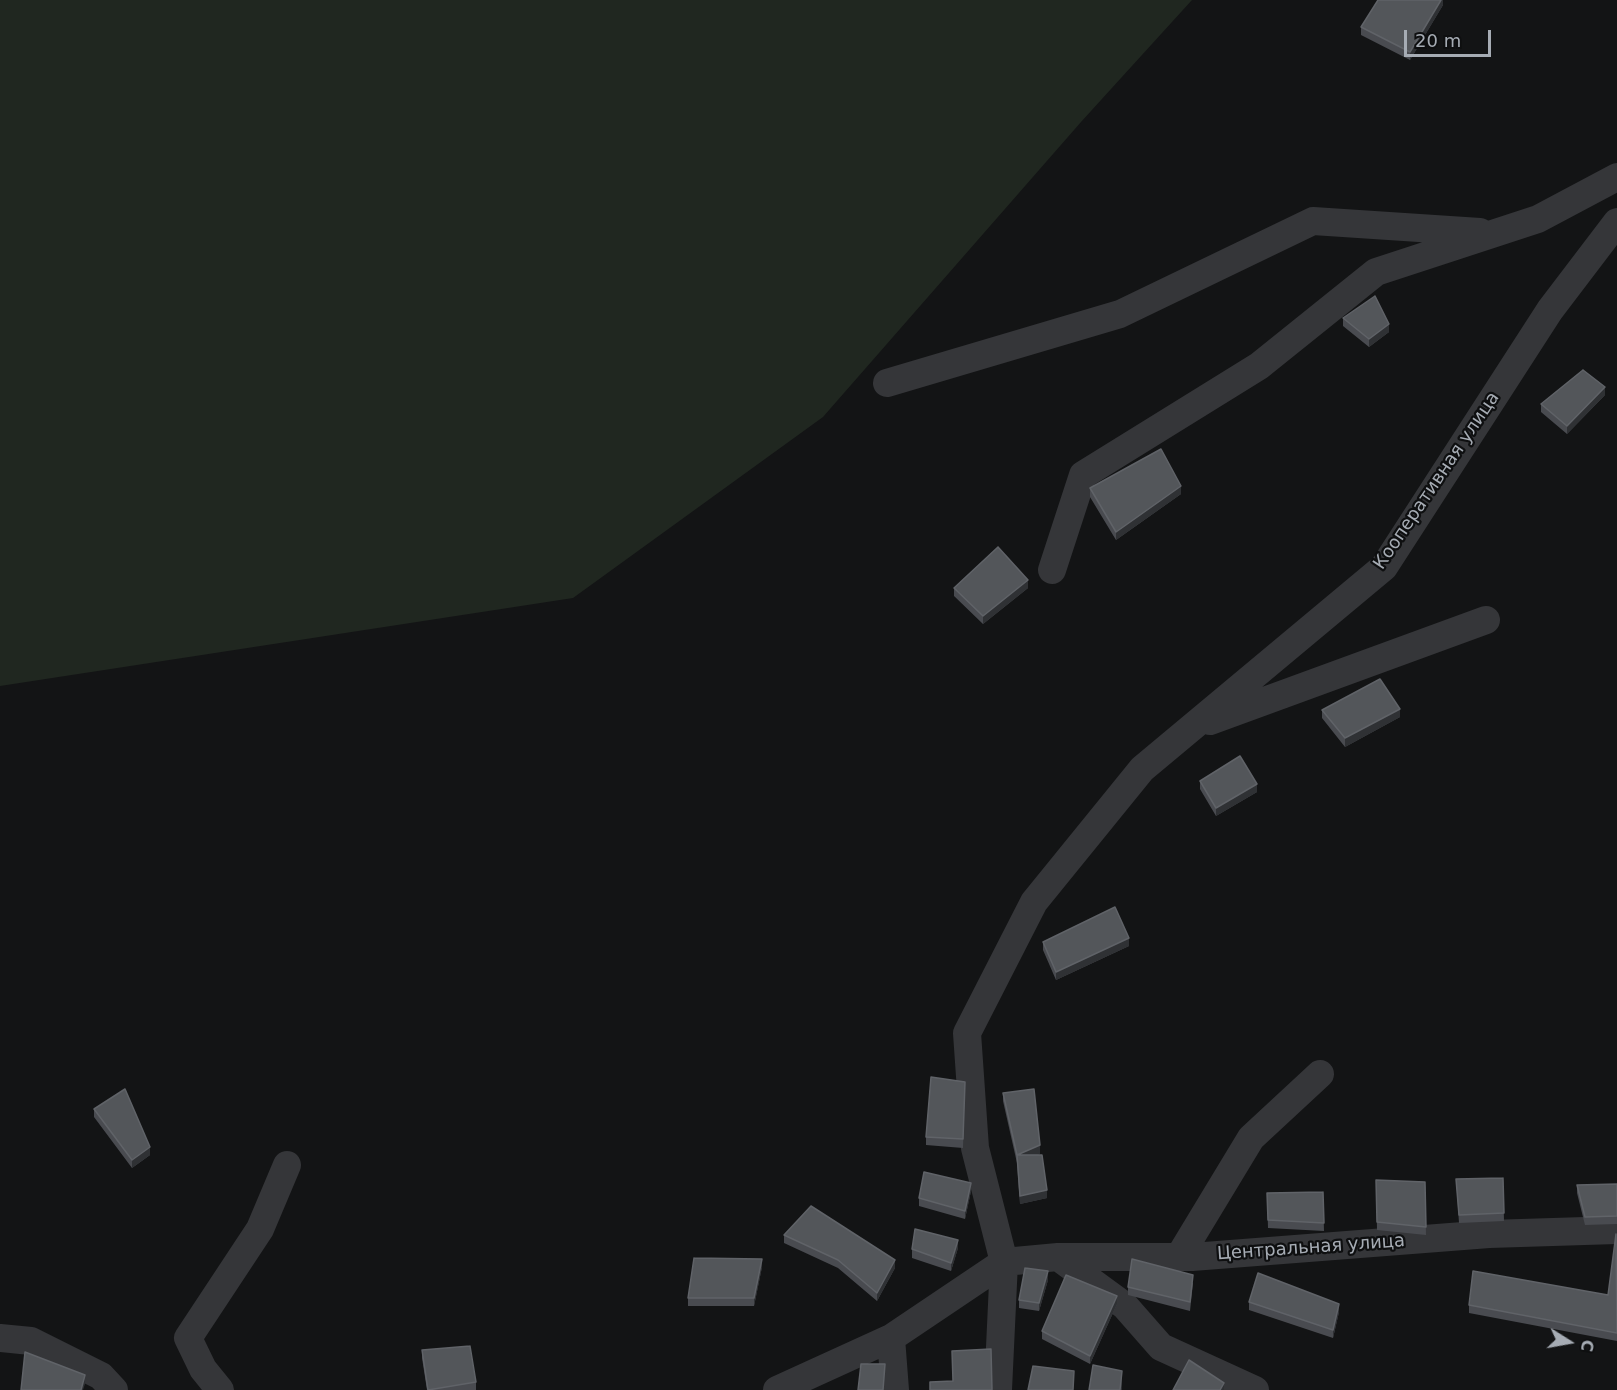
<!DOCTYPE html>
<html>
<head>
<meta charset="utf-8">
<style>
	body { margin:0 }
	#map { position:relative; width:1617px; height:1390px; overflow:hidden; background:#131415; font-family:"DejaVu Sans",sans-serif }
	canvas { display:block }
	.north { position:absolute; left:1539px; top:1312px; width:60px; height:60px; -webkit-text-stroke:4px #0e0f10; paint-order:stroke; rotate:101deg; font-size:16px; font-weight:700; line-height:24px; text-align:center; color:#a6acb4 }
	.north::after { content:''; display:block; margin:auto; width:21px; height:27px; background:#a6acb4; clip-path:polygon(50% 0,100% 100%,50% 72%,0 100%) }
	.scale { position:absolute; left:1404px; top:30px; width:87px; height:27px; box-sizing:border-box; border:3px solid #a6acb4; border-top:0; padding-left:8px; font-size:18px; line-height:21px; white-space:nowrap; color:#a6acb4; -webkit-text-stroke:4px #0e0f10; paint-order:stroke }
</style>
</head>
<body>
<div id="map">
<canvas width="1617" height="1390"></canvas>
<div class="north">С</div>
<div class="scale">20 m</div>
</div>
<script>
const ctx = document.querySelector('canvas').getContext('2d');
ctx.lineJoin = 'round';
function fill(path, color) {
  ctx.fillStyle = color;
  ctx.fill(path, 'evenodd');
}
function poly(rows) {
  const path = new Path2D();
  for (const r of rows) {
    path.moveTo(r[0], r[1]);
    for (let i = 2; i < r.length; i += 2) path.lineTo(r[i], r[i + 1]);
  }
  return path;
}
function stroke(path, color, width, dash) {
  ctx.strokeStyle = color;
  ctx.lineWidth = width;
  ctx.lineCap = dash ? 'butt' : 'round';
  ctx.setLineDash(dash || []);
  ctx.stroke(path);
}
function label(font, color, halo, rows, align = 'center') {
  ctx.font = font + ' "DejaVu Sans",sans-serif';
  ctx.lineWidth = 4.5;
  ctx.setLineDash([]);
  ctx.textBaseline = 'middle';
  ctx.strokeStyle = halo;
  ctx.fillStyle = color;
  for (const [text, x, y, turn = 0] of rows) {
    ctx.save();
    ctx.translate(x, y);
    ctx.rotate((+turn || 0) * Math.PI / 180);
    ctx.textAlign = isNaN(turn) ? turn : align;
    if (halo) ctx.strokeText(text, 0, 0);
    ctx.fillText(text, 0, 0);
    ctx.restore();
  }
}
fill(poly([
	[0,0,1192,0,1081,122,823,417,573,598,0,686]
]), '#202720');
stroke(poly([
	[887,383,1120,314,1313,221,1480,232],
	[1052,570,1083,475,1259,366,1376,272,1538,219,1617,177],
	[1210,721,1486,620],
	[1058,1257,1125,1306,1161,1347,1255,1390],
	[1179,1257,1251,1138,1320,1074],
	[0,1338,31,1341,101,1376,114,1390],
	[891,1338,895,1390],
	[220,1390,203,1369,188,1338,260,1229,287,1165],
	[777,1390,891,1338,1004,1262,1058,1257,1192,1257,1489,1234,1617,1230],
	[998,1390,1004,1262,975,1148,967,1033,1034,902,1142,769,1384,567,1550,310,1617,222]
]), '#353639', 28);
fill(poly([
	[1443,0,1443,5,1410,60,1361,35,1361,27],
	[1343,318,1389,332,1369,347,1343,326],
	[1605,395,1567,434,1541,412,1541,404],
	[1090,488,1181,494,1116,540,1090,497],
	[954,588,1028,588,983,624,954,596],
	[1322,710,1400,717,1345,747,1322,718],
	[1200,781,1257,792,1216,816,1200,789],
	[1043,942,1129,946,1056,980,1043,950],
	[965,1082,963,1148,926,1145,926,1137],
	[1003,1093,1040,1154,1036,1155,1047,1198,1020,1204,1017,1163,1003,1101],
	[94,1109,150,1155,132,1168,94,1117],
	[1503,1178,1504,1221,1459,1223,1456,1179],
	[1376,1180,1425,1182,1426,1235,1377,1230],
	[1617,1184,1617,1224,1585,1225,1577,1193,1577,1185],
	[971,1191,965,1219,919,1206,919,1198],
	[1323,1192,1324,1231,1268,1228,1267,1193],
	[1617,1234,1617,1341,1469,1313,1469,1305,1608,1295],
	[784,1235,895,1268,877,1301,838,1268,784,1243],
	[958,1248,951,1271,912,1258,912,1249],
	[762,1267,754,1306,688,1306,688,1298],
	[1048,1280,1039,1311,1019,1308,1019,1300],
	[1193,1283,1190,1311,1128,1295,1128,1287],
	[1249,1302,1339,1312,1333,1338,1249,1310],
	[1117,1304,1090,1364,1042,1339,1042,1331],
	[422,1350,476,1382,476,1390,427,1390,422,1358]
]), '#494b50');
fill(poly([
	[1441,0,1443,0,1443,5,1410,60,1410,52],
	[1389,324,1389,332,1369,347,1369,339],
	[1605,387,1605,395,1567,434,1567,426],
	[1181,486,1181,494,1116,540,1116,532],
	[1028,580,1028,588,983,624,983,616],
	[1400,709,1400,717,1345,747,1345,738],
	[1257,784,1257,792,1216,816,1216,808],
	[1129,938,1129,946,1056,980,1056,972],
	[1040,1145,1040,1154,1017,1163,1017,1155],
	[150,1147,150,1155,132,1168,132,1160],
	[971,1183,971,1191,965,1219,965,1211],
	[1047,1190,1047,1198,1020,1204,1020,1196],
	[958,1240,958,1248,951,1271,951,1263],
	[762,1259,762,1267,754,1306,754,1298],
	[895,1260,895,1268,877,1301,877,1293],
	[1048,1271,1048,1280,1039,1311,1039,1303],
	[1117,1296,1117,1304,1090,1364,1090,1356],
	[1339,1304,1339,1312,1333,1338,1333,1330],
	[1122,1371,1122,1390,1120,1390],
	[85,1375,85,1384,83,1390,81,1390],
	[1224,1383,1224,1390,1220,1390]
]), '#2f3134');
const building = poly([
	[1378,0,1441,0,1410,52,1361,27,1378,0],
	[1375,296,1389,324,1369,339,1343,318,1375,296],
	[1583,370,1605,387,1567,426,1541,404,1583,370],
	[1161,449,1181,486,1116,532,1090,488,1161,449],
	[998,547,1028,580,983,616,954,588,998,547],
	[1380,679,1400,709,1345,738,1322,710,1380,679],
	[1240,756,1257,784,1216,808,1200,781,1240,756],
	[1115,907,1129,938,1056,972,1043,942,1115,907],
	[931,1077,965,1082,963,1139,926,1137,931,1077],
	[125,1089,150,1147,132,1160,94,1109,125,1089],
	[1034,1089,1040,1145,1017,1155,1003,1093,1034,1089],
	[1017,1155,1042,1155,1047,1190,1020,1196,1017,1155],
	[924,1172,971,1183,965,1211,919,1198,924,1172],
	[1503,1178,1504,1213,1459,1215,1456,1179,1503,1178],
	[1376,1180,1425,1182,1426,1227,1377,1222,1376,1180],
	[1617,1184,1617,1216,1585,1217,1577,1185,1617,1184],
	[1323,1192,1324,1223,1268,1220,1267,1193,1323,1192],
	[811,1206,895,1260,877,1293,838,1260,784,1235,811,1206],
	[915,1229,958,1240,951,1263,912,1249,915,1229],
	[1616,1234,1617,1333,1469,1305,1473,1271,1608,1295,1616,1234],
	[694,1258,762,1259,754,1298,688,1298,694,1258],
	[1132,1259,1193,1275,1190,1302,1128,1287,1132,1259],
	[1025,1268,1048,1271,1039,1303,1019,1300,1025,1268],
	[1258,1273,1339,1304,1333,1330,1249,1302,1258,1273],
	[1066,1275,1117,1296,1090,1356,1042,1331,1066,1275],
	[470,1346,476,1382,428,1390,422,1350,470,1346],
	[991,1349,992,1390,930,1390,930,1382,953,1381,952,1351,991,1349],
	[25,1352,85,1375,81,1390,21,1390,25,1352],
	[1189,1360,1224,1383,1220,1390,1173,1390,1189,1360],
	[861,1364,885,1364,883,1390,858,1390,861,1364],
	[1093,1365,1122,1371,1120,1390,1089,1390,1093,1365],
	[1033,1366,1074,1371,1073,1390,1028,1390,1033,1366]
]);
fill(building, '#53565a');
stroke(building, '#606368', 1.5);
label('18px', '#a6acb4', '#0e0f10', [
	["Кооперативная улица",1437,481,-56],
	["Центральная улица",1311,1248,-4]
]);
</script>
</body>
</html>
